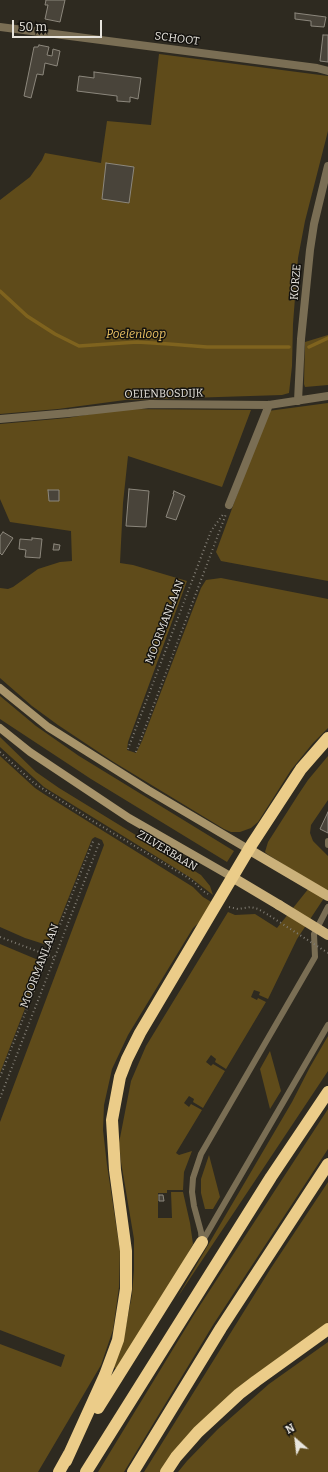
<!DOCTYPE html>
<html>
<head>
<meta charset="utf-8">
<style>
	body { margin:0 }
	#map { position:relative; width:328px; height:1472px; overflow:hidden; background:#2e2a20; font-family:Bitter,serif }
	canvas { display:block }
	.north { position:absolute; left:276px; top:1420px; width:40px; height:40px; -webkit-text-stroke:3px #15130f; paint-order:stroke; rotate:332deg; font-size:11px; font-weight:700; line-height:16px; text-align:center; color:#e8e5de }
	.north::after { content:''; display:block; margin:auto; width:14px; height:18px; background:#e8e5de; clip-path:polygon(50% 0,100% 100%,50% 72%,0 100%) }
	.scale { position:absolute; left:12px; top:20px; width:90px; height:18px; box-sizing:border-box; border:2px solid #e8e5de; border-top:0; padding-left:5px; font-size:12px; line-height:14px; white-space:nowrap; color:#e8e5de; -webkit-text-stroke:3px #15130f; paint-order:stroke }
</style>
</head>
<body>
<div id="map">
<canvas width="328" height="1472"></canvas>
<div class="north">N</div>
<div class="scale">50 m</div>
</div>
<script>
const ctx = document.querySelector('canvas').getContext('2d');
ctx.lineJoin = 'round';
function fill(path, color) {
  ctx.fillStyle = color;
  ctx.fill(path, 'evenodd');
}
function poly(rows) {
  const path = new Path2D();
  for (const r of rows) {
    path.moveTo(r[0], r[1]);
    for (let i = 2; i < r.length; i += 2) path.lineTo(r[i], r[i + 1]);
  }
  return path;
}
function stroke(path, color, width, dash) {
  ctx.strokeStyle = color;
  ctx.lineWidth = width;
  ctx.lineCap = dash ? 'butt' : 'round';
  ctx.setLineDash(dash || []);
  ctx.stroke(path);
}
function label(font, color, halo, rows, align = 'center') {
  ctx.font = font + ' Bitter,serif';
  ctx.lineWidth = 3;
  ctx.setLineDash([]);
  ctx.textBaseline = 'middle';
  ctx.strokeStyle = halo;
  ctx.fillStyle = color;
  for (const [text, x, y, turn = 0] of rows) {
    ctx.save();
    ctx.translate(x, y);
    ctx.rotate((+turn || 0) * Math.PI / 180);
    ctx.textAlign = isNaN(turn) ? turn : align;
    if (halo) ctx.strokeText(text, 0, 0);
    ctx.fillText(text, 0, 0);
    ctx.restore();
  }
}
fill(poly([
	[159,54,328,76,328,131,305,221,298,258,293,324,292,366,289,393,282,395,125,400,58,409,0,414,0,200,30,177,42,160,45,153,101,163,107,121,151,125],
	[328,335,328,385,305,387,304,384,305,342],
	[328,403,328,581,221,561,216,552,268,411],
	[121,409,251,410,222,487,128,456,123,503,120,563,133,565,187,581,128,742,127,750,136,753,142,741,201,588,206,580,221,578,328,599,328,728,313,743,291,770,258,822,251,828,240,832,231,832,224,829,112,761,58,725,32,706,0,678,0,588,8,589,13,587,38,569,60,562,72,561,71,531,10,522,0,499,0,424,67,418],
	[0,696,36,726,79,756,234,851,227,862,91,779,3,721,0,719],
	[0,737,36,772,59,788,201,875,210,886,213,895,191,878,44,787,0,747],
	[0,756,35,788,44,794,193,887,203,897,213,903,206,916,193,928,128,1035,112,1069,104,1105,103,1130,107,1165,120,1251,119,1287,113,1330,101,1365,38,1472,0,1472,0,1344,61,1367,65,1355,0,1330,0,1122,104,845,102,840,95,837,92,839,51,942,47,945,25,938,0,927],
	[328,756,328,800,311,825,310,833,313,841,328,856,328,892,297,939,268,999,259,995,260,992,254,990,251,997,257,1000,258,998,266,1002,226,1069,215,1062,216,1059,211,1055,206,1062,211,1066,213,1064,225,1071,203,1108,193,1102,194,1099,189,1096,184,1103,189,1107,191,1104,202,1110,176,1153,179,1155,192,1151,184,1172,183,1190,167,1190,167,1193,158,1193,158,1218,172,1218,171,1192,183,1192,190,1223,193,1244,182,1264,117,1369,113,1367,124,1336,132,1295,134,1270,134,1239,121,1162,119,1143,131,1081,146,1046,228,912,235,915,255,914,277,928,313,883,267,854,265,852,268,842,298,795,308,780],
	[0,944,43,962,0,1073],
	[328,1036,328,1071,177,1298,292,1102,310,1067],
	[270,1051,281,1091,270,1109,260,1069],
	[328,1109,328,1149,213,1325,124,1472,98,1472,195,1313],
	[209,1155,220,1197,213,1209,205,1209,201,1193,201,1179],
	[328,1182,328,1323,300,1345,160,1472,144,1472,271,1268],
	[328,1342,328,1472,178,1472,187,1461,218,1429,269,1384]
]), '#5f4b1a');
stroke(poly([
	[0,291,27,316,55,334,79,346,137,342,169,344,207,347,289,347],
	[309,347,328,338]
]), '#7f631e', 3.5);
const building = poly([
	[46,0,65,0,60,22,45,19,48,5,45,5,46,0],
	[295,13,326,17,324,27,311,26,311,21,295,19,295,13],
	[323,35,328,35,328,62,320,61,323,35],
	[39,45,49,47,47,55,52,56,53,49,60,51,57,66,45,63,43,75,37,74,31,98,24,96,34,47,38,47,39,45],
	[94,72,141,78,138,99,130,97,130,102,117,101,117,96,77,91,79,76,94,78,94,72],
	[106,163,134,167,129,203,102,199,106,163],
	[129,489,149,491,146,527,126,526,129,489],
	[48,490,59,490,59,501,49,501,48,490],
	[174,491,185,496,176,520,166,517,174,494,173,494,174,491],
	[3,532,13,538,2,555,0,553,0,536,3,532],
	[32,538,42,539,40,558,25,557,26,550,19,549,20,539,32,540,32,538],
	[54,544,60,545,59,550,53,550,54,544],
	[328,812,328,833,320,829,328,812],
	[159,1195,163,1195,164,1201,159,1201,159,1195]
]);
fill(building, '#49443a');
stroke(building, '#8c877c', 1);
stroke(poly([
	[128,749,211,531,224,513],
	[0,752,34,783,91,820,187,877,194,882,203,891,208,894],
	[136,752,226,514],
	[229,907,238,909,251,907,258,909,270,916],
	[0,937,55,958],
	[0,1077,94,839],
	[0,1098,100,841]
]), '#817d74', 2, [1, 3]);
stroke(poly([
	[328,841,328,845],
	[202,1242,201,1232,194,1206,192,1192,193,1178,201,1154,315,957,314,934,328,907],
	[202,1242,328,1025]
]), '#7a6e54', 6);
stroke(poly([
	[0,27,317,68,328,71],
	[298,401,301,339,310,250,314,224,328,166],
	[0,419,69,413,150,404,269,405,328,396],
	[229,505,269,405]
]), '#7a6e54', 8);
stroke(poly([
	[0,688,48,727,148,790,248,849],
	[0,728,30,752,129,818,232,877]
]), '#a8946a', 8);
stroke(poly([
	[248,849,328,896],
	[232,877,279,905]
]), '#cbb17a', 10);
stroke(poly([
	[98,1408,202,1242],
	[66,1461,105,1375,118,1340,126,1289,126,1251,115,1170,112,1120,120,1077,127,1059,140,1033,252,844,301,769,328,738],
	[59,1472,69,1454],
	[86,1472,271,1177,328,1092],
	[133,1472,221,1328,328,1164],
	[166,1472,176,1457,198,1432,239,1394,256,1381,328,1329]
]), '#ebcc89', 12);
stroke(poly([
	[270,916,328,953]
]), '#817d74', 2, [1, 3]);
stroke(poly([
	[279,905,328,935]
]), '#cbb17a', 10);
label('11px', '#e8e5de', '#15130f', [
	["SCHOOT",177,39,7],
	["KORZE",296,282,-85],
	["OEIENBOSDIJK",164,394,-1],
	["MOORMANLAAN",165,622,-69],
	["ZILVERBAAN",167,851,31],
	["MOORMANLAAN",40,966,-69]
]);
label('italic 12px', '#ebc263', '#15130f', [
	["Poelenloop",136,335]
]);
</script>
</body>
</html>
